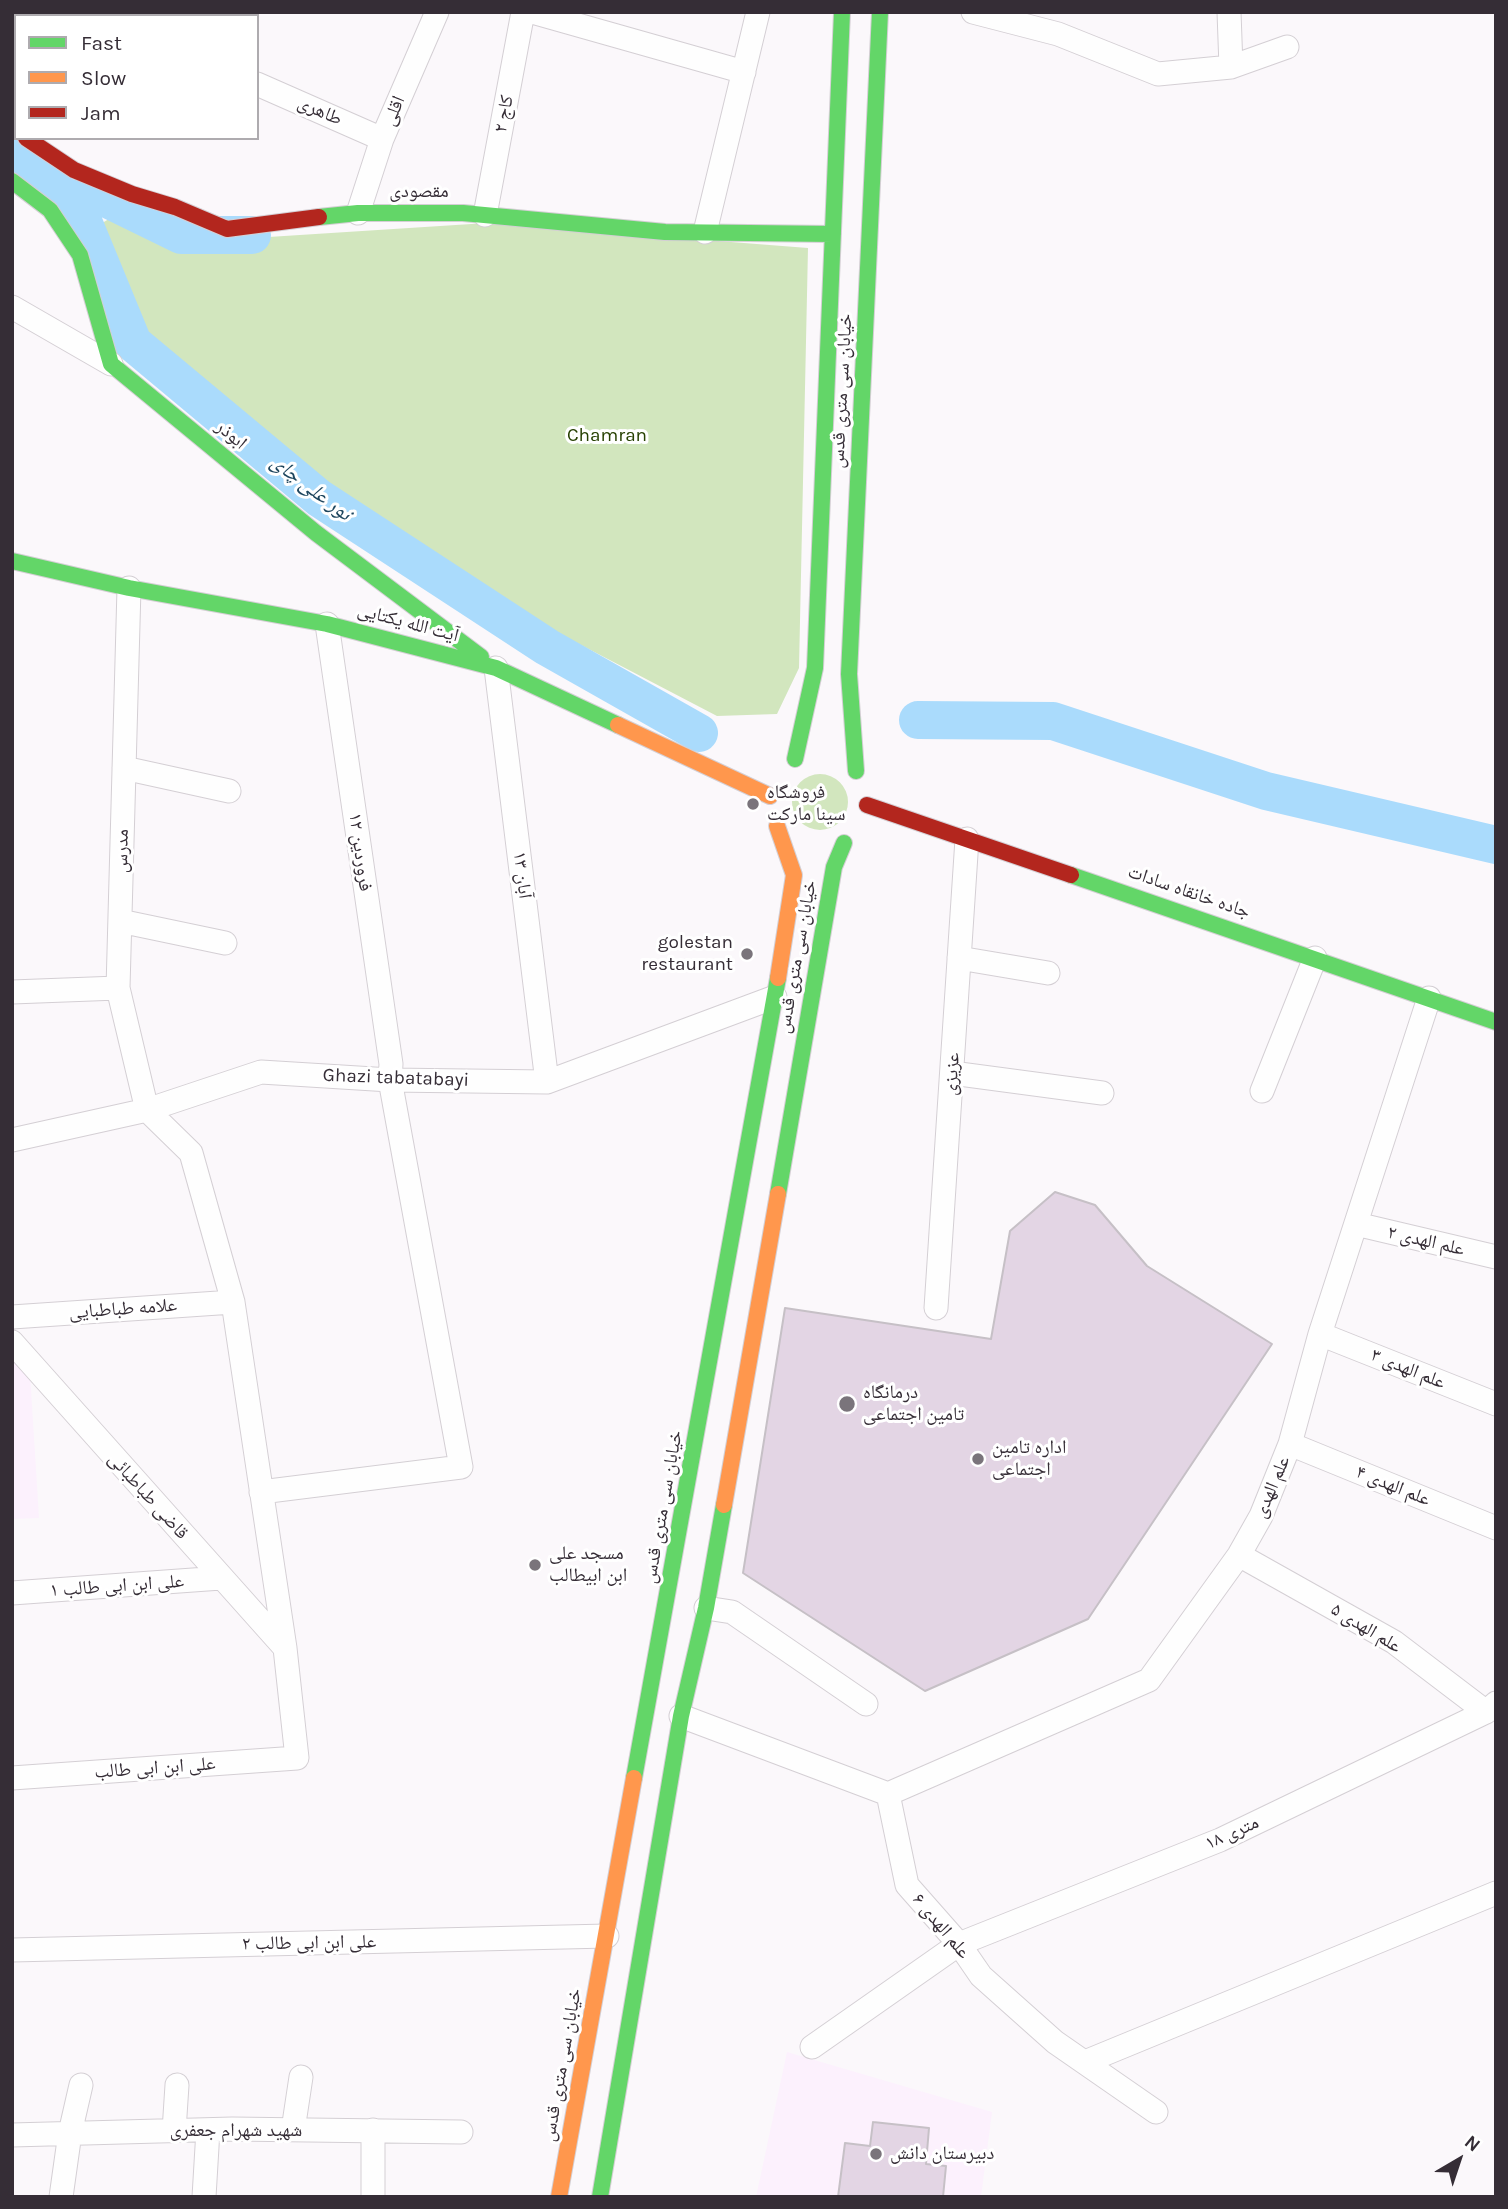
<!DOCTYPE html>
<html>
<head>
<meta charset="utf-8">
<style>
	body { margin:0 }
	#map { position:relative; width:1508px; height:2209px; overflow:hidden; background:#fbf8fb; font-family:Karla,sans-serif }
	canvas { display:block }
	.frame { position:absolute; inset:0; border:14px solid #352d36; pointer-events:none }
	.legend { position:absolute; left:14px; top:14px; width:245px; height:126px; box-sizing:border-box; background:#fff; border:2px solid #aeabaf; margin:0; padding:9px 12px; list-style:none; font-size:21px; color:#352d36 }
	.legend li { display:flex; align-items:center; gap:14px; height:35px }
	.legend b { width:35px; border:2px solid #aeabaf }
	.north { position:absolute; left:1424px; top:2125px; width:70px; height:70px; -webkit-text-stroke:5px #fff; paint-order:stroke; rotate:39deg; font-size:19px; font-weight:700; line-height:28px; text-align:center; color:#352d36 }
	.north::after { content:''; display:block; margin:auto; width:24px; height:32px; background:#352d36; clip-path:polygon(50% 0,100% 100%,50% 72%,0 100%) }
</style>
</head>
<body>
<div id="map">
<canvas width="1508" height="2209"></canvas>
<div class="frame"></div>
<ul class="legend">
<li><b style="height:9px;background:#63d668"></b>Fast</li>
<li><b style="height:9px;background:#ff974d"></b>Slow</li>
<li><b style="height:9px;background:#b3261e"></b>Jam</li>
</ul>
<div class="north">N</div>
</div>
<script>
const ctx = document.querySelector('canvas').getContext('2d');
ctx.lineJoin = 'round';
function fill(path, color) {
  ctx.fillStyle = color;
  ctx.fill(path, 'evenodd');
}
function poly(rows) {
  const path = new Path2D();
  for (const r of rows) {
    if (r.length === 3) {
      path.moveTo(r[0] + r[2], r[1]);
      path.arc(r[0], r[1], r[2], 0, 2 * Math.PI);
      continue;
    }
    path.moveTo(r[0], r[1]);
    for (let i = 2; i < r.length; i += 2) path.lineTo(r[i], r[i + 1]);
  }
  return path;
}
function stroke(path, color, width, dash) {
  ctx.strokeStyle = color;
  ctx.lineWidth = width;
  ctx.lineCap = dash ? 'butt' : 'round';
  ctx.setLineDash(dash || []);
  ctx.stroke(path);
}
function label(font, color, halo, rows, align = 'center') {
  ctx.font = font + ' Karla,"Noto Naskh Arabic",sans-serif';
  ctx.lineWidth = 6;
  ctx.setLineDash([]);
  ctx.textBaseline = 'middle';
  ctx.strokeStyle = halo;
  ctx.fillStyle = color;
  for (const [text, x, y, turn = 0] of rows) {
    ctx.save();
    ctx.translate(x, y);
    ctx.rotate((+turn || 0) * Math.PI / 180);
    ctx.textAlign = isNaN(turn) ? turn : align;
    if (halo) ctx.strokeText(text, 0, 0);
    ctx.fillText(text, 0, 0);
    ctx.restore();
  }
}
fill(poly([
	[12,1354,30,1373,39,1518,12,1519],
	[787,2052,992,2112,981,2197,756,2197]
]), '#fcf1fd');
fill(poly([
	[122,211,186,216,253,238,487,223,808,248,799,668,777,714,717,716,441,572,151,348,99,225],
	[820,802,28]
]), '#d2e6be');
stroke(poly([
	[12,154,39,169,82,219,133,343,319,498,547,647,699,733],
	[89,190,181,235,252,235],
	[918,720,1053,721,1266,791,1496,845]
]), '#aadbfc', 38);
const building = poly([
	[1055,1192,1095,1205,1147,1266,1272,1344,1088,1619,925,1691,743,1573,785,1308,991,1339,1010,1231,1055,1192],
	[873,2122,929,2128,926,2164,946,2166,943,2197,838,2197,845,2143,870,2146,873,2122]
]);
fill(building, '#e3d5e4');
stroke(building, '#c6c0c6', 2);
const street = poly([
	[21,12,27,14],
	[114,12,121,16],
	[532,12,744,72],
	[973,12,1058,34,1158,74,1231,67,1287,47],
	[1229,12,1231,67],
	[12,79,16,64],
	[257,84,382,139],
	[358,213,382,139,437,12],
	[485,215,523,12],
	[705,232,758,12],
	[12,307,111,364],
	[129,588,118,988,147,1110],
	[496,668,547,1082],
	[124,768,229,791],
	[120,921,225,943],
	[959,958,1048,973],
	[12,992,118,988],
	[952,1073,1102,1093],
	[1262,1091,1315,958],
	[12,1140,147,1110,261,1072,390,1080,547,1082,775,997],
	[1356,1224,1496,1257],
	[936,1308,967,839],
	[12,1317,233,1302],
	[1320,1334,1496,1404],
	[12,1342,285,1648],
	[1290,1444,1496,1528],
	[261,1492,461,1467,390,1080,391,1064,327,624],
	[1239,1555,1394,1642,1486,1712],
	[12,1593,221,1578],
	[706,1608,732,1612,866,1704],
	[681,1716,888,1794],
	[12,1778,297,1758,285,1648,233,1302,191,1153,147,1110],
	[888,1794,1149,1680,1239,1555,1261,1516,1290,1444,1320,1334,1429,998],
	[888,1794,907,1885,959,1944,981,1976,1055,2042,1156,2112],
	[12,1950,607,1936],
	[812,2047,959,1944,1220,1840,1486,1712,1496,1703],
	[1085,2062,1496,1893],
	[293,2130,301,2077],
	[373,2130,373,2197],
	[174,2131,177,2085],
	[12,2135,232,2129,461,2132],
	[61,2197,70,2133,81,2085],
	[204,2197,208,2130]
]);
const fast = poly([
	[12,181,50,210,80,255,111,364,316,533,481,657],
	[319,217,358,213,463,213,665,232,833,234],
	[12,561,129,588,327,624,496,668,618,725],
	[795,759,815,668,842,12],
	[856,771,849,674,880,12],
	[1071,875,1496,1022],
	[778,1194,834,867,844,843],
	[634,1778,778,978],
	[600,2197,681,1716,706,1608,724,1505]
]);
const slow = poly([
	[618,725,770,796],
	[777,826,794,875,778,978],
	[724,1505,778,1194],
	[559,2197,634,1778]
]);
const jam = poly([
	[26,138,74,170,132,194,175,207,227,229,319,217],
	[867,805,1071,875]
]);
stroke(street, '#d4cfd4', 25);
stroke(fast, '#d4cfd4', 18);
stroke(slow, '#d4cfd4', 18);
stroke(jam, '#d4cfd4', 18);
stroke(street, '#fefefe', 23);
stroke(fast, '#63d668', 16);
stroke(slow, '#ff974d', 16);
stroke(jam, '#b3261e', 16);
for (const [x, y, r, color] of [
	[753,804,7,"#7a747b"],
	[747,954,7,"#7a747b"],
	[847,1404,9,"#7a747b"],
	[978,1459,7,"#7a747b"],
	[535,1565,7,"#7a747b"],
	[876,2154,7,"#7a747b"]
]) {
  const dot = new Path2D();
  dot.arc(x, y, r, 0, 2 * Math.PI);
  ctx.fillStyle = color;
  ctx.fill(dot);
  stroke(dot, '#fff', 2.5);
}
label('19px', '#352d36', '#fff', [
	["طاهری",320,111,24],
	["اقلی",394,111,-67],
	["کاج ۲",504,114,-79],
	["مقصودی",419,192],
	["خیابان سی متری قدس",842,391,-87],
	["ابوذر",231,435,40],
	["آیت الله یکتایی",408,623,15],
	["مدرس",122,851,-89],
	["۱۲ فروردین",360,852,82],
	["۱۳ آبان",522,875,83],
	["جاده خانقاه سادات",1189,892,19],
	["خیابان سی متری قدس",797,957,-80],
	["عزیزی",952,1074,-86],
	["Ghazi tabatabayi",396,1078,2],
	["علم الهدی ۲",1426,1241,13],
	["علامه طباطبایی",123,1309,-4],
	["علم الهدی ۳",1408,1369,22],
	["علم الهدی ۴",1393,1486,22],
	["علم الهدی",1272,1487,-67],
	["قاضی طباطبائی",148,1496,48],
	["خیابان سی متری قدس",663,1507,-80],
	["علی ابن ابی طالب ۱",117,1586,-4],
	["علم الهدی ۵",1366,1628,31],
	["علی ابن ابی طالب",155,1768,-4],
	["۱۸ متری",1232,1833,-24],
	["علم الهدی ۶",941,1926,50],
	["علی ابن ابی طالب ۲",309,1943,-1],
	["خیابان سی متری قدس",562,2065,-80],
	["شهید شهرام جعفری",236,2131]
]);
label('19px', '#264001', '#fff', [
	["Chamran",607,436]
]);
label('19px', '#352d36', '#fff', [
	["فروشگاه",767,793],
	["سینا مارکت",767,815],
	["golestan",733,943,"right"],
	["restaurant",733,965,"right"],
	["درمانگاه",863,1393],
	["تامین اجتماعی",863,1415],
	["اداره تامین",992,1448],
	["اجتماعی",992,1470],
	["مسجد علی",549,1554],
	["ابن ابیطالب",549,1576],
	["دبیرستان دانش",890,2154]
], 'left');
label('italic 21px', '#1d455d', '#fff', [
	["نور علی چای",311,488,37]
]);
</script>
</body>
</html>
